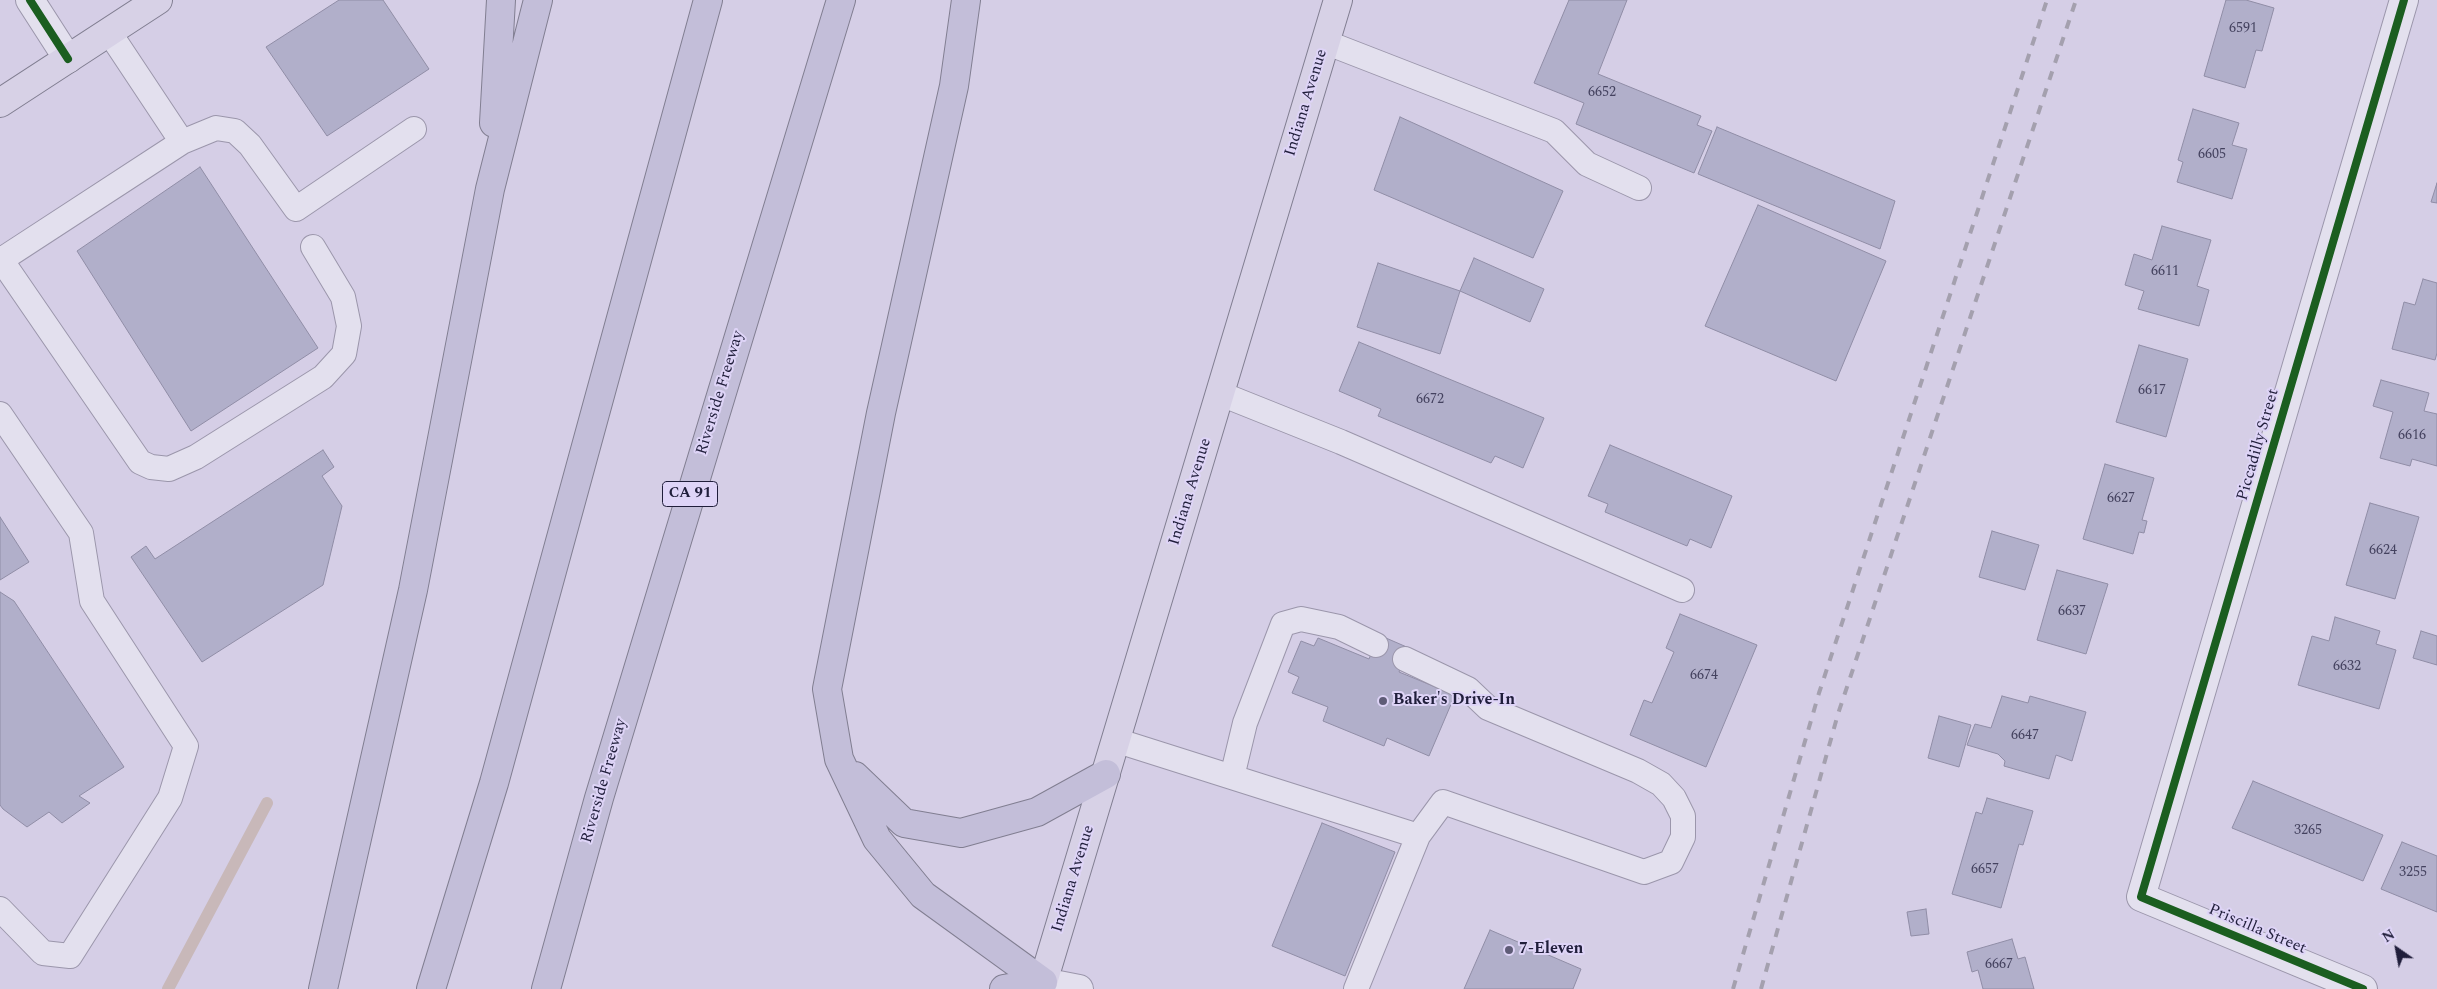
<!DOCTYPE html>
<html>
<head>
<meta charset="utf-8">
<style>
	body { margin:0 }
	#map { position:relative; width:2437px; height:989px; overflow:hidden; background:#d5cee6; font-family:Spectral,serif }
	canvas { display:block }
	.north { position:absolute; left:2372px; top:924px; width:50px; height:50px; -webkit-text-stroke:4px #ded4f7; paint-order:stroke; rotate:327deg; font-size:14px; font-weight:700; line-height:20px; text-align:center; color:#201e3b }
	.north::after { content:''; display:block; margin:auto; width:18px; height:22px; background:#201e3b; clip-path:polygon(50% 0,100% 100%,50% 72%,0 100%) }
</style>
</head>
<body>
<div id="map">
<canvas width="2437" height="989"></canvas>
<div class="north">N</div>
</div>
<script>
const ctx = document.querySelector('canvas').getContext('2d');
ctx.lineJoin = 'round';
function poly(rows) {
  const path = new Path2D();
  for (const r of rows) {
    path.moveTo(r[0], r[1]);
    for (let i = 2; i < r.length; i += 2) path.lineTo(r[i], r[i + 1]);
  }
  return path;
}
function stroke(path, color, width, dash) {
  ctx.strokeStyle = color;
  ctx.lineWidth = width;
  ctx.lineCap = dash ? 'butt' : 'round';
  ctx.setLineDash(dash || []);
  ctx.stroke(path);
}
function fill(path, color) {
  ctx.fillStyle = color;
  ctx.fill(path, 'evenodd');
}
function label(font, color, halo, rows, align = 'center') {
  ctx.font = font + ' Spectral,serif';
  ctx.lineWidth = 4;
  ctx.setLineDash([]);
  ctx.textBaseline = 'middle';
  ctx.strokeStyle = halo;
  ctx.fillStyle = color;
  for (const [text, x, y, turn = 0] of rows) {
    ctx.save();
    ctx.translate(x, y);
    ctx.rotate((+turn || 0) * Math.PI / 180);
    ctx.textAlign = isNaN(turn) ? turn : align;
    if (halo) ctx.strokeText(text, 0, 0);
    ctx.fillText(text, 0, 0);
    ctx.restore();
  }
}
stroke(poly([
	[168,989,267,803]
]), '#c8b8b9', 12);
const building = poly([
	[339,0,383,0,429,69,327,136,266,47,339,0],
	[1569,0,1627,0,1598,74,1701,116,1697,125,1712,131,1694,173,1576,124,1584,103,1534,83,1569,0],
	[2226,0,2246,0,2274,8,2262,51,2256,50,2245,88,2204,76,2226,0],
	[2193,109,2239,123,2232,145,2247,149,2232,199,2177,182,2183,162,2178,160,2193,109],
	[1400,117,1563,191,1533,258,1374,190,1400,117],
	[1717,127,1895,201,1880,249,1698,174,1717,127],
	[200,167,318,348,191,431,77,251,200,167],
	[2437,183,2437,203,2431,202,2437,183],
	[1758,205,1886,261,1836,381,1705,326,1758,205],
	[2162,226,2211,240,2197,286,2209,290,2199,326,2138,309,2144,291,2125,285,2134,254,2152,260,2162,226],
	[1474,258,1544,289,1530,322,1460,291,1474,258],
	[1378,263,1460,291,1440,354,1357,327,1378,263],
	[2423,279,2437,283,2437,353,2435,360,2392,349,2404,302,2415,305,2423,279],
	[1359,342,1544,418,1523,468,1495,456,1491,463,1378,416,1381,409,1339,391,1359,342],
	[2139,345,2188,359,2166,437,2116,422,2139,345],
	[2381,380,2429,393,2424,411,2437,414,2437,466,2412,459,2410,466,2380,458,2393,412,2373,406,2381,380],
	[1610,445,1732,496,1711,548,1690,539,1687,546,1605,512,1608,504,1588,496,1610,445],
	[323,450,334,467,322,476,342,506,323,585,202,662,131,557,146,546,155,559,323,450],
	[2105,464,2154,478,2142,520,2147,521,2144,533,2139,532,2133,554,2083,539,2105,464],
	[2370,503,2419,517,2395,599,2346,585,2370,503],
	[0,517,29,562,0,580,0,517],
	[1992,531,2039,545,2025,590,1979,577,1992,531],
	[2057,570,2108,584,2086,654,2037,640,2057,570],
	[0,592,14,601,124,767,79,796,90,803,62,823,49,812,27,827,3,809,0,805,0,592],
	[1680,614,1757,645,1706,767,1630,735,1644,700,1652,703,1674,652,1666,648,1680,614],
	[2335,617,2380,631,2376,644,2396,650,2379,709,2298,685,2312,636,2329,641,2335,617],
	[2421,631,2437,636,2437,665,2413,658,2421,631],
	[1379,635,1409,648,1399,672,1455,695,1429,756,1387,738,1384,746,1323,721,1328,707,1292,693,1299,677,1288,672,1301,641,1314,646,1318,638,1369,659,1379,635],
	[2002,696,2028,703,2030,696,2086,712,2072,761,2056,755,2049,779,2004,766,2005,761,1998,754,1967,745,1975,724,1991,728,2002,696],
	[1939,716,1971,725,1959,767,1928,758,1939,716],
	[2253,781,2383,835,2363,881,2232,828,2253,781],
	[1987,798,2033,811,2023,845,2019,844,2001,908,1952,894,1976,812,1982,814,1987,798],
	[1322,823,1395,852,1345,976,1272,946,1322,823],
	[2402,842,2437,856,2437,912,2381,889,2402,842],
	[1926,909,1929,934,1911,936,1907,912,1926,909],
	[1490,930,1581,969,1573,989,1464,989,1490,930],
	[2012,939,2018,959,2025,957,2034,989,1983,989,1978,970,1972,972,1967,952,2012,939]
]);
fill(building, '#b1afca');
stroke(building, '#908da6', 1);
const service = poly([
	[109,32,182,142],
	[1325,42,1554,131,1587,164,1639,188],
	[0,258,140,462,151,467,169,469,196,457,323,377,344,354,349,326,343,297,313,247],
	[1,260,182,142,216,128,235,131,250,145,296,209,414,129],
	[1221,394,1341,442,1682,590],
	[0,414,81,533,92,601,186,746,170,798,70,956,43,953,0,909],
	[1405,659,1468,689,1488,708,1638,771,1661,784,1674,798,1683,816,1683,837,1671,862,1644,872,1443,802,1418,836],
	[1115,740,1418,836,1356,989],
	[1232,777,1245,723,1283,624,1301,619,1339,627,1376,645]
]);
const minor = poly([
	[30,0,68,59],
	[1043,982,1079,989],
	[2363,989,2141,897,2404,0]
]);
const primary = poly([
	[0,103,158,0],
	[1043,982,1338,0]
]);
const motorway = poly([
	[966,0,954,86,881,413,827,689,839,759,877,839,923,895,1043,982],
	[494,123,501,0],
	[855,776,904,823,961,833,1037,812,1106,774],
	[323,989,413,590,490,189,538,0],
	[431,989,494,783,708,0],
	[546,989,599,798,841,0],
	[1004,989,1043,982]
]);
stroke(service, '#9b96ab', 26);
stroke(minor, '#9b96ab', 30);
stroke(primary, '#817e91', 30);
stroke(motorway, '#817e91', 30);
stroke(service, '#e3e0ee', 24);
stroke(minor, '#e3e0ee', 28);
stroke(primary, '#d7d1e6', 28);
stroke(motorway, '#c3bed9', 28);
stroke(poly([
	[1733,989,1819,693,2047,0],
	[1761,989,1838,714,2076,0]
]), '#a4a0ae', 4, [9, 9]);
stroke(poly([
	[30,0,68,59],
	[2363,989,2141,897,2404,0]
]), '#1b5e20', 8);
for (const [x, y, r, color] of [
	[1383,701,5,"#5f5c77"],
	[1509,950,5,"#5f5c77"]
]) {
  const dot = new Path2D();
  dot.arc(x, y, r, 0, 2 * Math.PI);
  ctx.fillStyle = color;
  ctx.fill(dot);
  stroke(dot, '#ded4f7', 2);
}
label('14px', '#44425f', null, [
	["6591",2243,29],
	["6652",1602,93],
	["6605",2212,155],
	["6611",2165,272],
	["6617",2152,391],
	["6672",1430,400],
	["6616",2412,436],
	["6627",2121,499],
	["6624",2383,551],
	["6637",2072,612],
	["6632",2347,667],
	["6674",1704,676],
	["6647",2025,736],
	["3265",2308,831],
	["6657",1985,870],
	["3255",2413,873],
	["6667",1999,965]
]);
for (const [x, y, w] of [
	[690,494,55]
]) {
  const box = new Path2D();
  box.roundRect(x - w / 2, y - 12.5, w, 25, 4);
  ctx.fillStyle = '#ded4f7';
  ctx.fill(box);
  stroke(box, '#201e3b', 1);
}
label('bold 15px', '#201e3b', null, [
	["CA 91",690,494]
]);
label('16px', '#201e3b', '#ded4f7', [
	["Indiana Avenue",1307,103,-73],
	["Riverside Freeway",721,393,-73],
	["Piccadilly Street",2259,445,-74],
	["Indiana Avenue",1191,492,-73],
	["Riverside Freeway",605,781,-74],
	["Indiana Avenue",1074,879,-73],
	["Priscilla Street",2257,930,23]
]);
label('bold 16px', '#201e3b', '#ded4f7', [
	["Baker's Drive-In",1393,701],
	["7-Eleven",1519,950]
], 'left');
</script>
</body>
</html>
